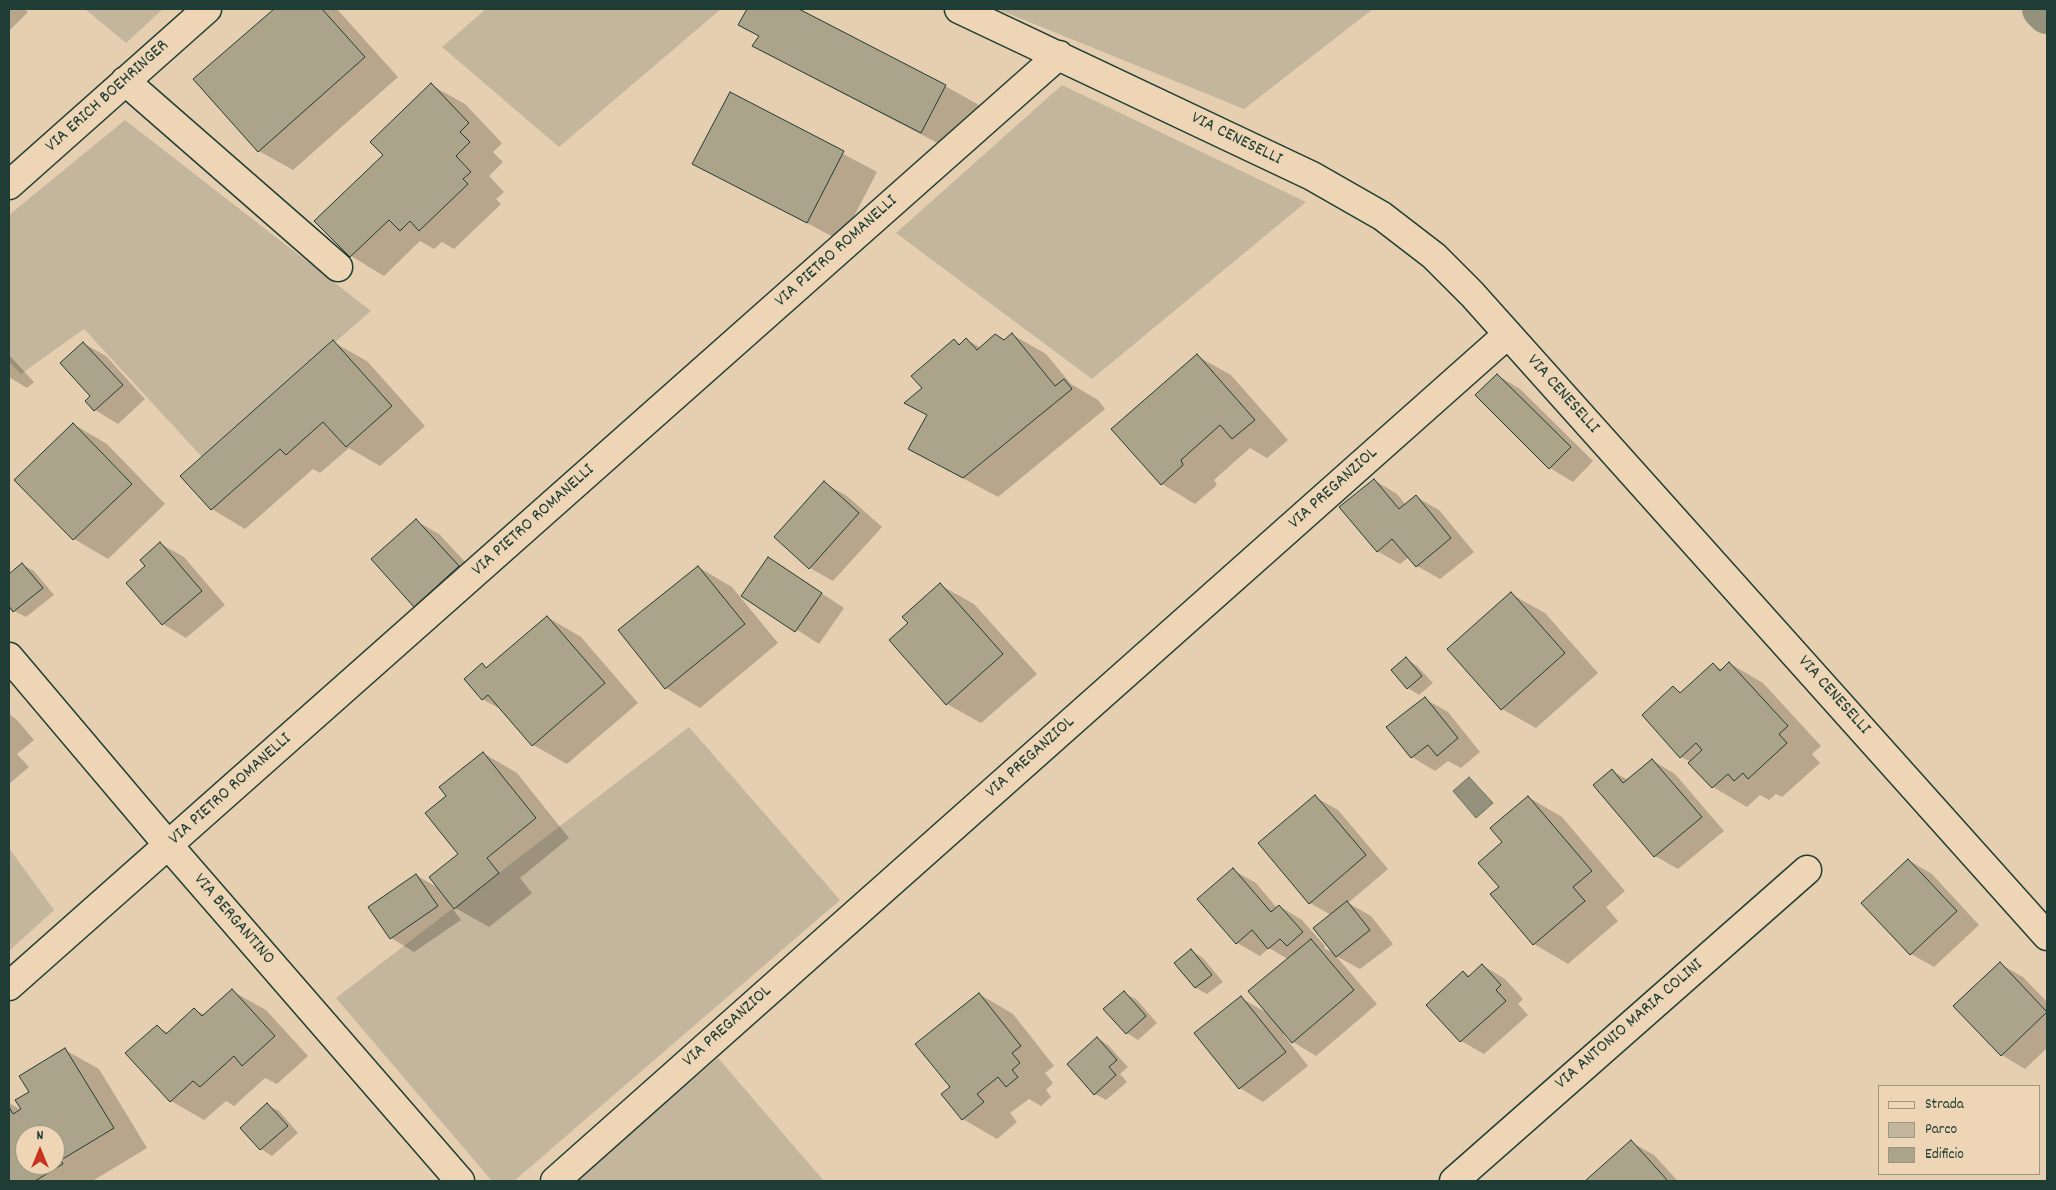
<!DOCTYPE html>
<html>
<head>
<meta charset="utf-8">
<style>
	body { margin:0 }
	#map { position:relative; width:2056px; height:1190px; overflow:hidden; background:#e5cfb0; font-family:Dekko,sans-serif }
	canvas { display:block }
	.frame { position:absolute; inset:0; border:10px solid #1f3d34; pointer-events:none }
	.legend { position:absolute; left:1878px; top:1085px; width:162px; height:90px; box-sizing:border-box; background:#edd5b5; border:1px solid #9b9881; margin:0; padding:6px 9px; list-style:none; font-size:15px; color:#1f3d34 }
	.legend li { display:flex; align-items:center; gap:10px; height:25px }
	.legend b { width:25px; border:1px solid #9b9881 }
	.north { position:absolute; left:15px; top:1125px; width:50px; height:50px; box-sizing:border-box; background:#edd5b5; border:1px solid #9b9881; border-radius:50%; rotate:0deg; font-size:14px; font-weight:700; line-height:20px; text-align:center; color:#1f3d34 }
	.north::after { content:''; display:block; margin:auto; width:18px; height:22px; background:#c8321e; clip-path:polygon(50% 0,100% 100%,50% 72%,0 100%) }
</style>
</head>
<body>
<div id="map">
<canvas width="2056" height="1190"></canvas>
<div class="frame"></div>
<ul class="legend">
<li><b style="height:6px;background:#edd5b5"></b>Strada</li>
<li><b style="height:14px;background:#c4b69c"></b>Parco</li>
<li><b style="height:14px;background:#aba48b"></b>Edificio</li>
</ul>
<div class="north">N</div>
</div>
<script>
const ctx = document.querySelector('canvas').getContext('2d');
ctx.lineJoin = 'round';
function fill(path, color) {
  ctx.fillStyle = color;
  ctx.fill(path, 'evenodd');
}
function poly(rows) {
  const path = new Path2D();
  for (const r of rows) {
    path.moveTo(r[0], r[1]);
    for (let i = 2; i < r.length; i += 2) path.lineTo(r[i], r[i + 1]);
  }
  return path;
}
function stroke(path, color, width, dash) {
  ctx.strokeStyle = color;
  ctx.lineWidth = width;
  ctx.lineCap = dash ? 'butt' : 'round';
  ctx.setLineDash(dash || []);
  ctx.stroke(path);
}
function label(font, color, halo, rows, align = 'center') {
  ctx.font = font + ' Dekko,sans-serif';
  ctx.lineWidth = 4;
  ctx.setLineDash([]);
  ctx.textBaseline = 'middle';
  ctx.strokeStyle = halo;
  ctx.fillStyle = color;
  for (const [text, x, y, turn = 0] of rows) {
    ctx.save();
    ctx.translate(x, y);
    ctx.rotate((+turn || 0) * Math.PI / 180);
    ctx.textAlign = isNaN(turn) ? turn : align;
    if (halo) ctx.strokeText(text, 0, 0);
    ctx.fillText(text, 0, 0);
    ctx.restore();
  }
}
fill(poly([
	[85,9,163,9,126,43],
	[486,9,721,9,559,147,442,47],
	[997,9,1373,9,1244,109],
	[1062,85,1306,202,1092,379,896,233],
	[125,120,371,311,202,457,84,329,21,374,9,362,9,215],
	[689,727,840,900,514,1181,492,1181,336,998],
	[9,848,54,910,9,951],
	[718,1058,824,1181,573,1181]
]), '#c4b69c');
const water = poly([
	[1469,777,1493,803,1476,818,1453,791,1469,777]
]);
fill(water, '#94927d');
stroke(water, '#657060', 1);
fill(poly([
	[9,9,24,9,28,12,9,31],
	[275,9,337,9,398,77,293,170,259,151,195,79],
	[748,9,768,9,771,10,772,9,796,9,945,86,979,105,955,152,788,65,754,46,760,36,740,25],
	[431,85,465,104,502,143,493,152,503,162,489,176,504,192,496,199,501,204,454,249,442,242,434,249,420,241,384,276,351,256,384,155],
	[730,93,877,172,841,241,694,163],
	[1013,335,1046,354,1071,384,1098,400,1105,409,998,497,944,468,928,415,923,388,954,341,960,344,966,339,981,348,1005,341],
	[333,342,367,361,425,426,380,466,349,448,320,473,313,469,245,529,212,509],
	[83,343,106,356,145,399,118,424,95,410,86,401,92,396],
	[9,355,34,382,27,388,9,377],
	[1197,356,1231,375,1288,440,1267,458,1250,448,1214,480,1217,485,1195,504,1162,484],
	[1497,375,1520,389,1593,461,1573,482,1550,468,1477,395],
	[73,424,107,444,165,504,108,559,74,539,16,480],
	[1374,480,1397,494,1406,505,1416,497,1439,510,1474,552,1440,579,1417,566,1409,557,1400,564,1377,551],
	[824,483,847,496,882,527,833,581,810,568],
	[416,521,439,534,481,579,438,619,415,606],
	[161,544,184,557,225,605,186,638,163,624,127,583,147,566],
	[768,558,844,608,819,644,743,595],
	[23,565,34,571,54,595,26,617,14,611,9,604,9,576],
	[698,567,732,587,778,643,700,708,666,688],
	[940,585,974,604,1037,674,981,723,947,704,910,623],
	[1511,594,1545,613,1598,673,1536,728,1502,709],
	[547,617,581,637,638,703,567,764,533,745,504,711,482,699,482,665,488,668],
	[1406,659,1417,666,1433,683,1419,695,1408,688],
	[1729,663,1763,683,1821,746,1812,754,1820,763,1782,797,1776,794,1769,800,1760,795,1747,807,1713,787,1691,762,1681,757,1673,688,1682,693,1713,665,1723,670],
	[1425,699,1448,712,1480,752,1461,768,1448,761,1435,771,1412,757,1388,728],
	[9,714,16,719,34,740,17,754,29,767,9,784],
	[483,753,517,773,569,838,520,878,532,893,489,927,450,905,461,920,414,952,391,938,369,908,416,875,440,889,460,854,448,796],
	[1652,760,1675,774,1724,831,1678,869,1655,856,1595,785,1612,771,1628,780],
	[1315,797,1338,810,1388,869,1348,903,1371,916,1393,944,1360,969,1336,956,1377,1004,1316,1056,1293,1042,1285,1033,1283,1034,1308,1066,1263,1102,1240,1088,1241,998,1267,1013,1288,959,1269,948,1260,956,1237,943,1233,870,1256,883,1277,908,1279,906,1302,920,1325,946,1324,948,1335,954,1331,915,1310,903],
	[1528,797,1562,817,1625,891,1606,907,1618,921,1568,964,1534,944,1492,894,1501,887,1504,843],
	[1908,860,1932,874,1979,925,1934,967,1911,954,1863,903],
	[1192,951,1203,958,1223,982,1207,994,1196,988,1176,964],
	[2000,964,2023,977,2047,1002,2047,1048,2025,1069,2002,1055,1955,1006],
	[1482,965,1505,979,1523,999,1518,1004,1528,1015,1484,1054,1461,1041,1463,972,1470,976],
	[232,991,266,1010,308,1056,277,1084,265,1078,234,1106,226,1101,204,1120,171,1101,157,1027,169,1033,195,1010,205,1015],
	[1124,993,1136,999,1157,1023,1138,1040,1127,1033,1105,1009],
	[979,994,1013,1014,1054,1066,1045,1073,1053,1083,1046,1090,1051,1097,1041,1106,1029,1099,1010,1113,1017,1122,997,1139,963,1119,952,1087],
	[1097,1038,1108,1045,1128,1067,1120,1074,1127,1082,1106,1100,1095,1094],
	[65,1050,99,1069,147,1148,94,1180,95,1181,9,1181,9,1103,25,1112,30,1092],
	[25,1135,55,1135,55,1165,25,1165],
	[267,1105,279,1111,298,1133,272,1156,261,1149],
	[1631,1142,1654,1155,1678,1181,1587,1181]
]), '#0003');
stroke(poly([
	[2042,9,2047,14]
]), '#94927d', 40);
const building = poly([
	[274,9,322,9,365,57,258,152,193,79,274,9],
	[747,9,799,9,946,85,921,133,752,46,759,36,738,25,747,9],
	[431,83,469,123,460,132,470,142,456,156,471,172,463,179,468,184,419,231,410,221,400,231,389,220,350,257,314,221,383,155,370,142,431,83],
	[730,92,844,151,807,223,692,164,730,92],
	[1012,333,1055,386,1064,379,1072,389,963,478,908,449,927,415,904,403,922,388,911,376,954,339,959,345,966,338,977,350,995,334,1004,340,1012,333],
	[333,340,392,406,346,447,323,422,286,455,280,449,211,510,180,476,333,340],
	[83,342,123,385,94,411,85,401,90,396,60,363,83,342],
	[1197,354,1255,420,1232,439,1220,425,1181,460,1183,465,1161,485,1111,429,1197,354],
	[1497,374,1571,447,1549,469,1475,395,1497,374],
	[73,423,132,484,73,540,14,480,73,423],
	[1374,479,1399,509,1416,495,1451,538,1416,567,1392,539,1377,552,1339,507,1374,479],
	[824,481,859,513,809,569,774,537,824,481],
	[416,519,459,566,414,607,371,559,416,519],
	[160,542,202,591,162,625,126,583,145,566,140,560,160,542],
	[768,557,822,593,795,632,741,596,768,557],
	[22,563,43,588,13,612,9,606,9,574,22,563],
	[698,566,745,624,665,689,618,630,698,566],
	[940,583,1003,654,946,705,889,640,908,623,902,617,940,583],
	[1511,592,1565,653,1501,710,1447,649,1511,592],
	[547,616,605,683,532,746,488,695,482,700,464,679,482,663,486,668,547,616],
	[1406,657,1422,676,1407,689,1391,670,1406,657],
	[1729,662,1788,726,1779,734,1787,743,1748,779,1743,773,1734,781,1728,774,1712,788,1688,763,1702,750,1696,743,1680,758,1642,715,1673,686,1680,693,1713,663,1720,671,1729,662],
	[1425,697,1458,738,1437,756,1428,745,1411,758,1386,727,1425,697],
	[483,752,536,818,487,858,499,873,454,909,429,877,458,854,425,813,446,796,439,787,483,752],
	[1652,759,1702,817,1654,857,1593,785,1612,769,1623,783,1652,759],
	[1315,795,1366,855,1309,904,1258,843,1315,795],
	[1528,796,1592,871,1573,887,1585,901,1533,945,1490,894,1499,887,1478,863,1502,842,1490,828,1528,796],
	[1908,859,1957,911,1910,955,1861,903,1908,859],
	[1233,868,1271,912,1279,905,1303,932,1287,946,1280,939,1268,949,1252,930,1236,944,1197,899,1233,868],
	[416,874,438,906,390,939,368,907,416,874],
	[1347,901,1370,930,1336,957,1313,928,1347,901],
	[1311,939,1354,990,1292,1043,1248,991,1311,939],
	[1191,949,1212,975,1195,988,1174,963,1191,949],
	[2000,962,2047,1012,2001,1056,1953,1006,2000,962],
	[1482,964,1501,985,1496,990,1506,1001,1460,1042,1426,1005,1463,971,1468,977,1482,964],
	[232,989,275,1036,242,1066,234,1056,200,1087,193,1081,170,1102,125,1053,157,1025,166,1034,194,1008,202,1016,232,989],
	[1124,991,1146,1016,1126,1034,1103,1009,1124,991],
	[979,993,1021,1046,1012,1053,1020,1063,1012,1070,1018,1077,1006,1087,998,1077,977,1094,984,1102,962,1120,941,1094,950,1087,915,1044,979,993],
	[1241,996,1286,1052,1239,1089,1194,1033,1241,996],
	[1097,1037,1117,1060,1109,1067,1116,1075,1094,1095,1067,1064,1097,1037],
	[65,1048,114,1128,61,1160,63,1164,35,1181,9,1181,9,1107,13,1114,21,1109,15,1100,29,1092,19,1076,65,1048],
	[25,1135,55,1135,55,1165,25,1165,25,1135],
	[267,1103,288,1126,260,1150,240,1128,267,1103],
	[1631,1140,1668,1181,1585,1181,1631,1140]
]);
fill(building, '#aba48b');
stroke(building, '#1f3d34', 1);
const street = poly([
	[959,9,1312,176,1382,216,1434,256,1472,294,2047,936],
	[125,81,338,267],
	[9,185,207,9],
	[9,657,169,846,460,1181],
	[9,986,1059,55],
	[555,1181,1508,334],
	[1454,1181,1807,870]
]);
stroke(street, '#1f3d34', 31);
stroke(street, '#edd5b5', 28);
label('18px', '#1f3d34', '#edd5b5', [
	["VIA ERICH BOEHRINGER",108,97,-42],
	["VIA CENESELLI",1236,140,26],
	["VIA PIETRO ROMANELLI",837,252,-42],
	["VIA CENESELLI",1562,395,48],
	["VIA PREGANZIOL",1334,489,-42],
	["VIA PIETRO ROMANELLI",534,521,-42],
	["VIA CENESELLI",1833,696,48],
	["VIA PREGANZIOL",1031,758,-42],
	["VIA PIETRO ROMANELLI",231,790,-42],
	["VIA BERGANTINO",233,920,49],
	["VIA ANTONIO MARIA COLINI",1630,1025,-41],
	["VIA PREGANZIOL",728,1027,-42]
]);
</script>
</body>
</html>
